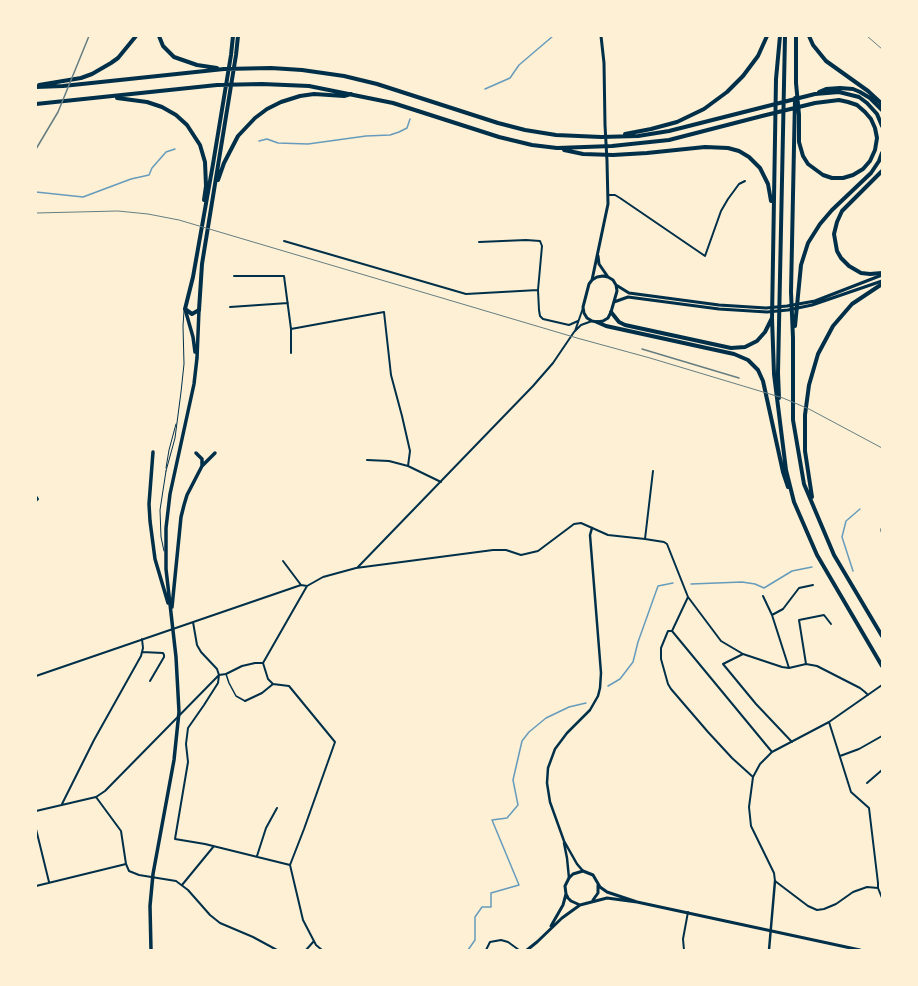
<!DOCTYPE html>
<html>
<head>
<meta charset="utf-8">
<style>
	body { margin:0 }
	#map { position:relative; width:918px; height:986px; overflow:hidden; background:#fdf0d5; font-family:Lato,sans-serif }
	canvas { display:block }
	.frame { position:absolute; inset:0; border:37px solid #fdf0d5; pointer-events:none }
</style>
</head>
<body>
<div id="map">
<canvas width="918" height="986"></canvas>
<div class="frame"></div>
</div>
<script>
const ctx = document.querySelector('canvas').getContext('2d');
ctx.lineJoin = 'round';
function poly(rows) {
  const path = new Path2D();
  for (const r of rows) {
    path.moveTo(r[0], r[1]);
    for (let i = 2; i < r.length; i += 2) path.lineTo(r[i], r[i + 1]);
  }
  return path;
}
function stroke(path, color, width, dash) {
  ctx.strokeStyle = color;
  ctx.lineWidth = width;
  ctx.lineCap = dash ? 'butt' : 'round';
  ctx.setLineDash(dash || []);
  ctx.stroke(path);
}
stroke(poly([
	[485,89,510,78,519,65,553,36],
	[259,141,267,139,278,143,308,144,366,136,390,135,399,132,407,128,410,119],
	[36,192,83,197,131,179,149,175,152,168,166,152,175,149],
	[853,571,842,537,846,521,860,509],
	[691,584,742,582,755,584,764,588,792,571,812,567],
	[608,686,620,679,633,662,638,642,658,586,673,583],
	[468,950,475,940,475,917,482,907,491,907,491,893,519,885,492,820,507,818,518,805,513,780,522,741,529,732,546,718,569,707,586,703]
]), '#669bbc', 1.5);
stroke(poly([
	[166,468,169,450,176,424],
	[166,471,175,438,181,392,184,364,183,326,184,311],
	[164,551,161,537,160,510,166,471]
]), '#003049', 1);
stroke(poly([
	[226,674,229,683,236,696,245,701]
]), '#003049', 1.5);
stroke(poly([
	[608,195,615,195,620,198,705,256,721,211,728,199,739,184,745,181],
	[284,241,466,294,538,290,539,310,540,316,543,319,569,325,578,321],
	[479,242,526,240,540,241,542,246,538,290],
	[234,276,284,276,291,329,291,353],
	[230,307,288,303],
	[291,329,384,312,391,375,402,416,410,451,408,466,441,482],
	[575,331,583,308],
	[367,460,389,461,408,466],
	[36,496,38,499,36,501],
	[645,539,653,471],
	[283,561,301,585],
	[357,568,533,386,553,363,574,332,581,325,592,321],
	[763,596,772,615,789,668],
	[688,597,672,631,668,631,661,648,661,659,668,684,671,689,708,732,732,758,753,777],
	[772,615,783,609,799,588,813,585],
	[193,622,197,645,201,652,217,669,219,675],
	[672,631,772,752],
	[142,652,163,653,164,655,164,657,150,681],
	[743,654,723,664,756,704,792,742],
	[806,664,799,620,824,615,831,624],
	[219,675,218,683,204,705,188,728,186,744,188,762,175,839,205,844,290,865],
	[36,676,301,585,307,586],
	[245,701,262,693,273,684],
	[829,722,851,792,869,808,878,883,878,888,882,898],
	[840,756,859,749,882,736],
	[867,783,882,770],
	[96,797,121,831,126,864,129,871,139,875,176,881,188,890,210,915,220,923,253,937,277,950],
	[62,804,94,740,141,656,143,648,142,639],
	[36,811,96,797,105,791,219,675,226,674,242,666,255,663,263,663],
	[36,829,49,882],
	[257,856,266,828,277,808],
	[182,885,214,846],
	[36,886,126,864],
	[878,888,867,887,853,892,836,904,824,909,817,910,808,906,775,881,774,873,751,826,749,807,753,777,760,764,772,752,829,722,882,685],
	[306,950,314,941],
	[322,950,316,945,303,920,290,865,304,829,335,742,289,686,273,684,268,679,263,663,307,586,323,577,356,568,493,550,506,550,521,555,538,551,574,524,581,523,608,535,645,539,664,542,667,544,688,597,721,641,743,654,782,667,789,668,806,664,817,666,860,688,865,692,868,695],
	[486,950,490,942,501,940,508,942,519,950],
	[684,950,683,939,688,912]
]), '#003049', 2);
stroke(poly([
	[564,843,567,858,569,878],
	[583,871,577,864,564,841,550,802,547,783,548,768,555,749,567,733,590,710,598,696,600,688,601,673,590,535,592,528],
	[769,950,775,881]
]), '#003049', 2.5);
stroke(poly([
	[598,256,599,264,608,277],
	[592,280,608,204,607,161,605,125,604,63,601,36],
	[616,285,617,291,611,312,608,318,603,321,597,322,592,321,587,318,584,313,583,307,589,284,592,280,597,277,603,276,608,277,613,280,616,285,629,293,719,305,766,308,787,306,815,301,882,275],
	[614,302,628,297,719,309,767,312,788,310,812,305,882,281],
	[882,529,882,531],
	[593,900,598,893,598,885],
	[637,902,607,892,600,887,593,875,583,871,573,874,569,878,565,886,566,894,568,898,571,901,580,905,607,898,637,902,860,950],
	[551,926,563,905,566,894],
	[527,950,537,942,562,918,580,905]
]), '#003049', 3);
stroke(poly([
	[185,309,193,337,195,352],
	[153,452,149,504,150,521,155,559,168,603],
	[196,453,202,459,202,466],
	[172,607,181,517,184,505,187,495,202,466,215,453],
	[151,950,150,906,153,874,174,760,179,712,176,657,166,569,166,528,170,494,194,384,197,358,199,310]
]), '#003049', 3.5);
stroke(poly([
	[159,36,163,46,174,57,197,65,217,68],
	[233,36,231,55,213,164,193,277,185,309,192,314,199,310,202,264,236,55,238,36],
	[780,36,776,79,772,318,774,374,786,470,794,502,817,555,882,666],
	[796,36,796,84],
	[809,36,813,45,826,61,868,91,881,103,882,106],
	[39,85,81,78,92,74,111,63,118,58,136,36],
	[36,87,63,86,224,69,271,68,302,70,344,76,377,84,498,123,525,130,556,135,601,137,638,136,669,131,815,94,839,92,859,97,867,103,877,114,882,126],
	[819,92,826,89,840,88,853,89,860,92,870,98,882,110],
	[117,98,147,102,162,107,176,115,187,125,200,145,205,162,206,186,204,200],
	[795,98,791,292,793,338,793,420,804,484,834,555,882,636],
	[36,104,217,85,262,84,309,86,393,103,499,137,532,145,557,148,612,146,669,140,762,116,815,103,839,100,848,102,857,105,865,112,871,119,875,128,877,138,875,150,870,161,863,169,853,175,843,178,832,178,823,175,808,164,803,156,799,142,799,115,796,83],
	[625,134,651,129,677,122,704,109,727,92,743,76,758,56,767,36],
	[564,150,583,154,613,155,647,153,705,147,728,148,739,151,749,157,760,168,768,184,771,201],
	[882,171,842,211,837,222,834,234,837,251,841,258,849,266,861,273,870,274,882,273],
	[218,180,224,163,238,136,255,118,267,109,281,102,300,96,314,94,344,96,351,94],
	[611,312,619,322,625,325,731,348,745,347,757,341,765,332,772,318],
	[597,322,606,326,734,354,748,360,758,370,763,381,783,472,788,487],
	[795,326,801,265,808,243,820,224,832,210,871,173,879,161,882,153],
	[779,398,778,373,785,36],
	[812,497,805,451,805,415,809,385,818,354,833,326,852,304,882,284]
]), '#003049', 4);
stroke(poly([
	[867,36,882,49],
	[36,213,118,211,148,214,179,220,577,338,650,358,783,398,809,409,882,448]
]), '#657d81', 1);
stroke(poly([
	[36,149,58,112,89,36],
	[642,349,739,378]
]), '#657d81', 1.5);
</script>
</body>
</html>
